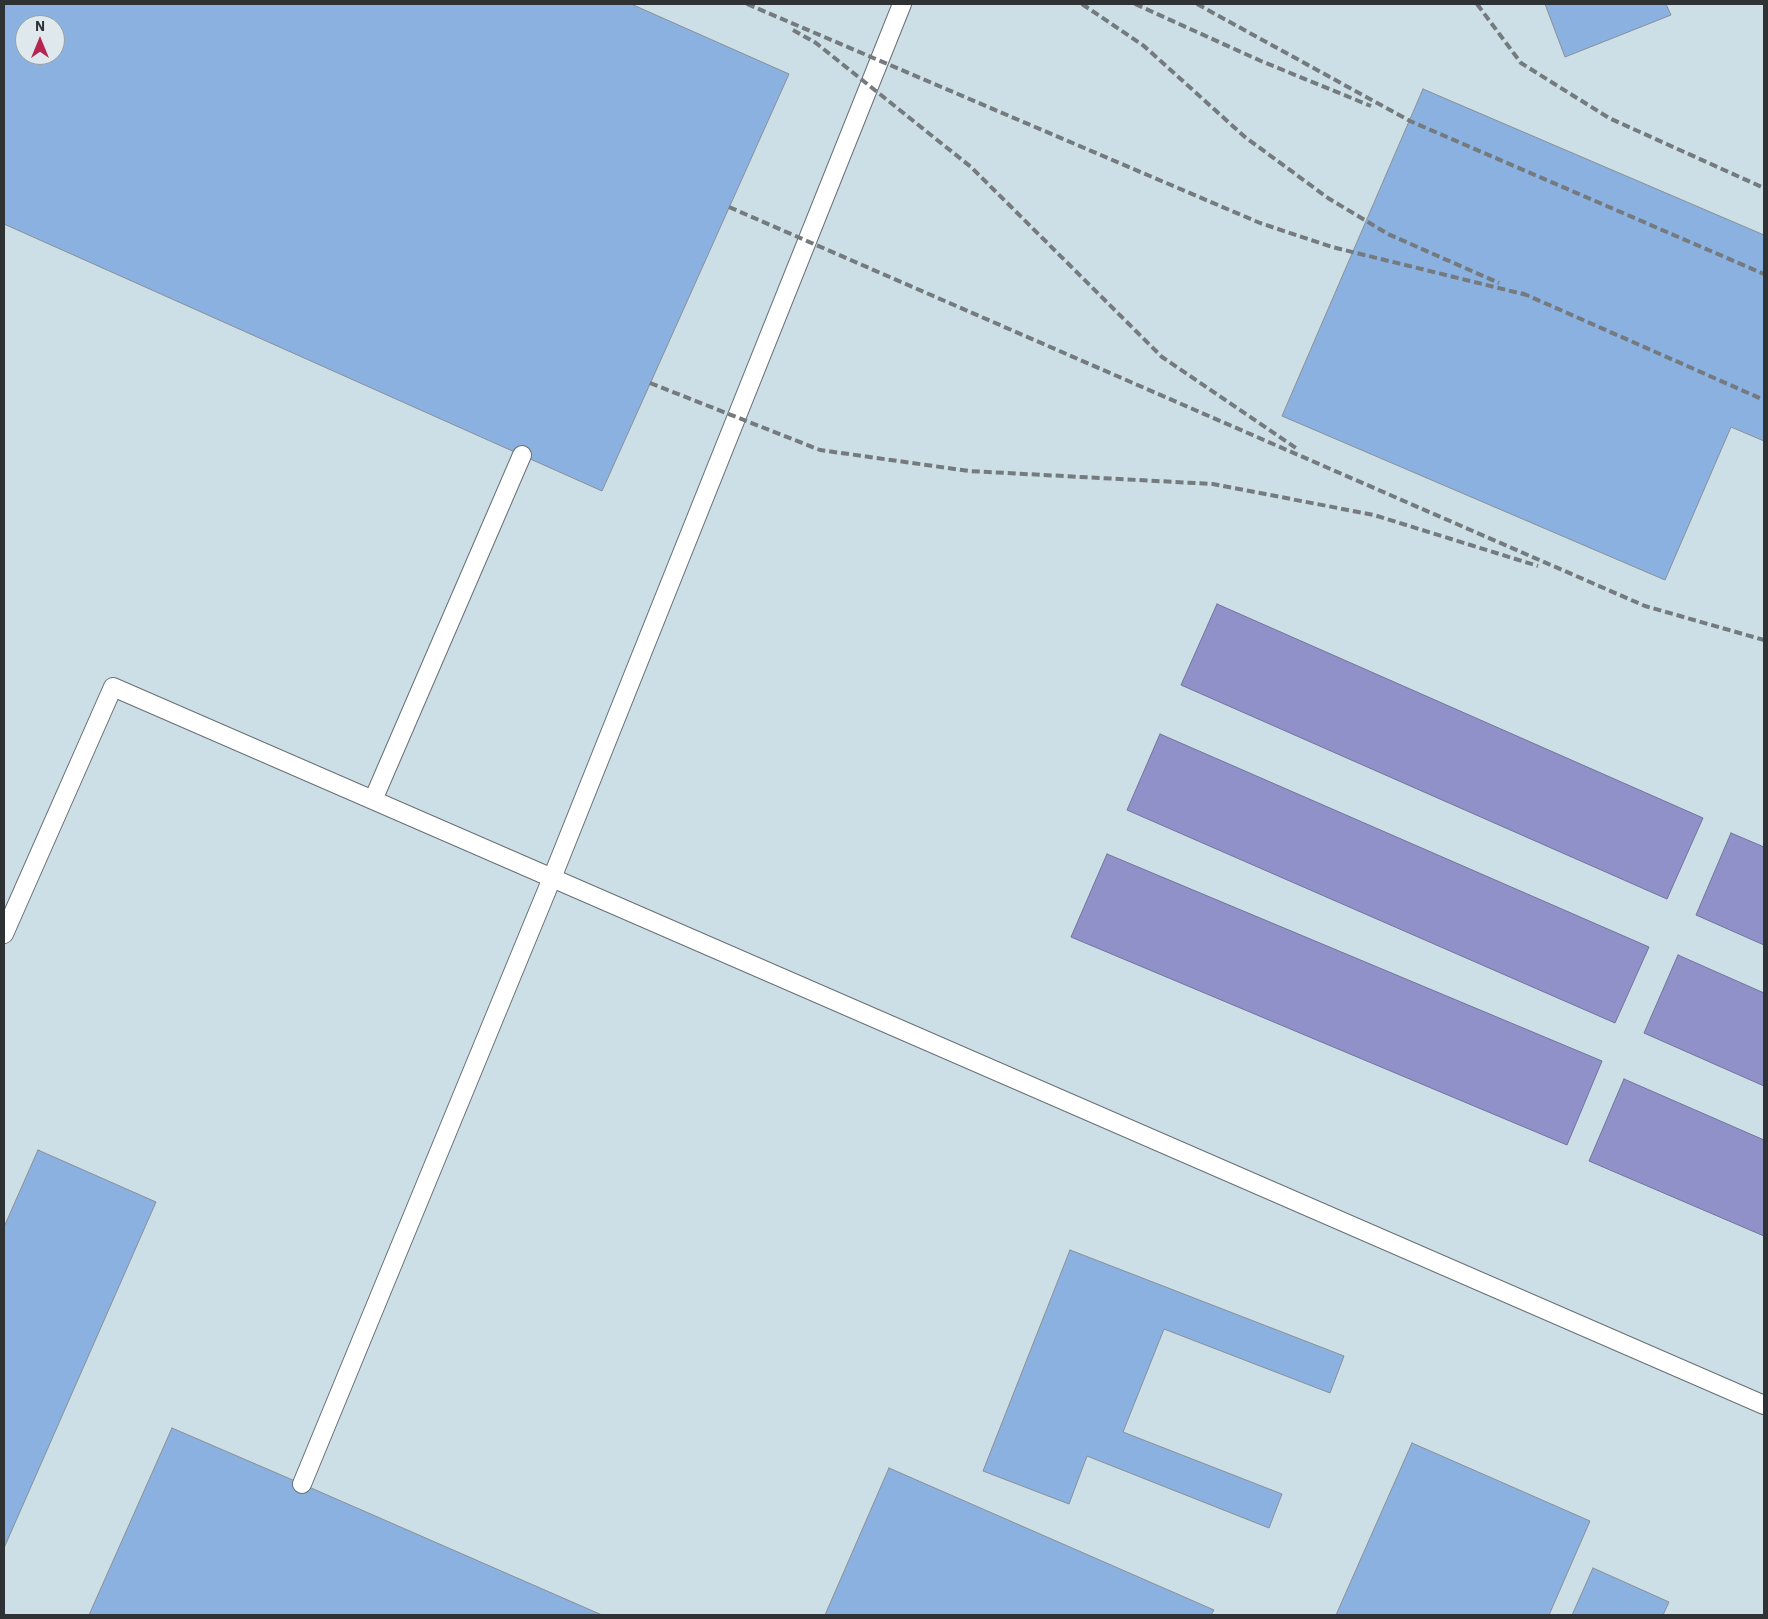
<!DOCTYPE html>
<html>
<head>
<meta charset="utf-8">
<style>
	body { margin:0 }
	#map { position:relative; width:1768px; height:1619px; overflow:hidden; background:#dfe9ed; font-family:"IBM Plex Sans",sans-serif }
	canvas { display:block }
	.frame { position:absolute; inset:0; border:5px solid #2e3234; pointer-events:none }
	.north { position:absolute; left:15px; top:15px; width:50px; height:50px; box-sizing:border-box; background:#dfe9ed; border:1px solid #98a0a3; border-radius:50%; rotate:0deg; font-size:14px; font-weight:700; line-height:20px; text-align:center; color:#2e3234 }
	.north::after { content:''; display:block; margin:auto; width:18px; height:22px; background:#b62550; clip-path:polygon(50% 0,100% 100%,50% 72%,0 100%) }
</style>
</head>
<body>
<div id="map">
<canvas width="1768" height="1619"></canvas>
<div class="frame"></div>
<div class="north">N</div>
</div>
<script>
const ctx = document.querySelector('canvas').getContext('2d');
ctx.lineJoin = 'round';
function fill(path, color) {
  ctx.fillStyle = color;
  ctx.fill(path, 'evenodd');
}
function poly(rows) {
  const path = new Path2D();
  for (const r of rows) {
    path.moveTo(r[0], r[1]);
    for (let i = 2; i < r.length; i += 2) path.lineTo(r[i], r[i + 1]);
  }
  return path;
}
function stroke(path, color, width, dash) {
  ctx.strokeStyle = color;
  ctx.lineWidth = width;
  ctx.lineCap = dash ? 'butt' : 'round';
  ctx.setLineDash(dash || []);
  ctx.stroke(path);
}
fill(poly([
	[4,4,1764,4,1764,1615,4,1615],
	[25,25,55,25,55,55,25,55]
]), '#ccdee6');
const water = poly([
	[1217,604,1703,818,1667,899,1181,685,1217,604],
	[1160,734,1649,947,1615,1023,1127,810,1160,734],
	[1731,833,1764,847,1764,945,1696,915,1731,833],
	[1107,854,1602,1061,1567,1145,1071,937,1107,854],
	[1678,955,1764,993,1764,1086,1644,1033,1678,955],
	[1624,1079,1764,1140,1764,1236,1589,1161,1624,1079]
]);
fill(water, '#9091c8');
stroke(water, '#73749c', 1);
const building = poly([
	[4,4,631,4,789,74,602,491,4,224,4,4],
	[25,25,55,25,55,55,25,55,25,25],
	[1545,4,1666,4,1671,15,1565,57,1545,4],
	[1423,89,1764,235,1764,441,1731,427,1665,580,1282,416,1423,89],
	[38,1150,156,1202,4,1548,4,1227,38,1150],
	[1070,1250,1344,1356,1330,1393,1164,1329,1123,1432,1282,1494,1269,1528,1087,1456,1069,1504,983,1471,1070,1250],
	[172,1428,302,1484,602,1615,89,1615,172,1428],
	[1412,1443,1590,1521,1549,1615,1336,1615,1412,1443],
	[889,1468,1214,1610,1211,1615,825,1615,889,1468],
	[1593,1568,1669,1602,1663,1615,1572,1615,1593,1568]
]);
fill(building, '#8bb1e1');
stroke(building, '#8a9097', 1);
const lane = poly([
	[373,800,522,455],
	[4,934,113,687,1764,1405],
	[302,1484,552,878,902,4]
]);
stroke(lane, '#677074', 20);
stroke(lane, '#fff', 18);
stroke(poly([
	[747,4,1260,223,1332,247,1527,295],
	[1082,4,1144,46,1245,137,1328,198,1388,234,1499,283],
	[1135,4,1261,61,1371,106],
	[1197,4,1410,121,1764,274],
	[1477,4,1521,63,1609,118,1764,188],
	[793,30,816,43,971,167,1162,357,1299,450],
	[729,207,1645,606,1764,640],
	[1522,293,1764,400],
	[650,383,820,450,969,471,1213,484,1374,515,1538,566]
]), '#747a7d', 4, [8, 4]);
</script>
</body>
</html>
